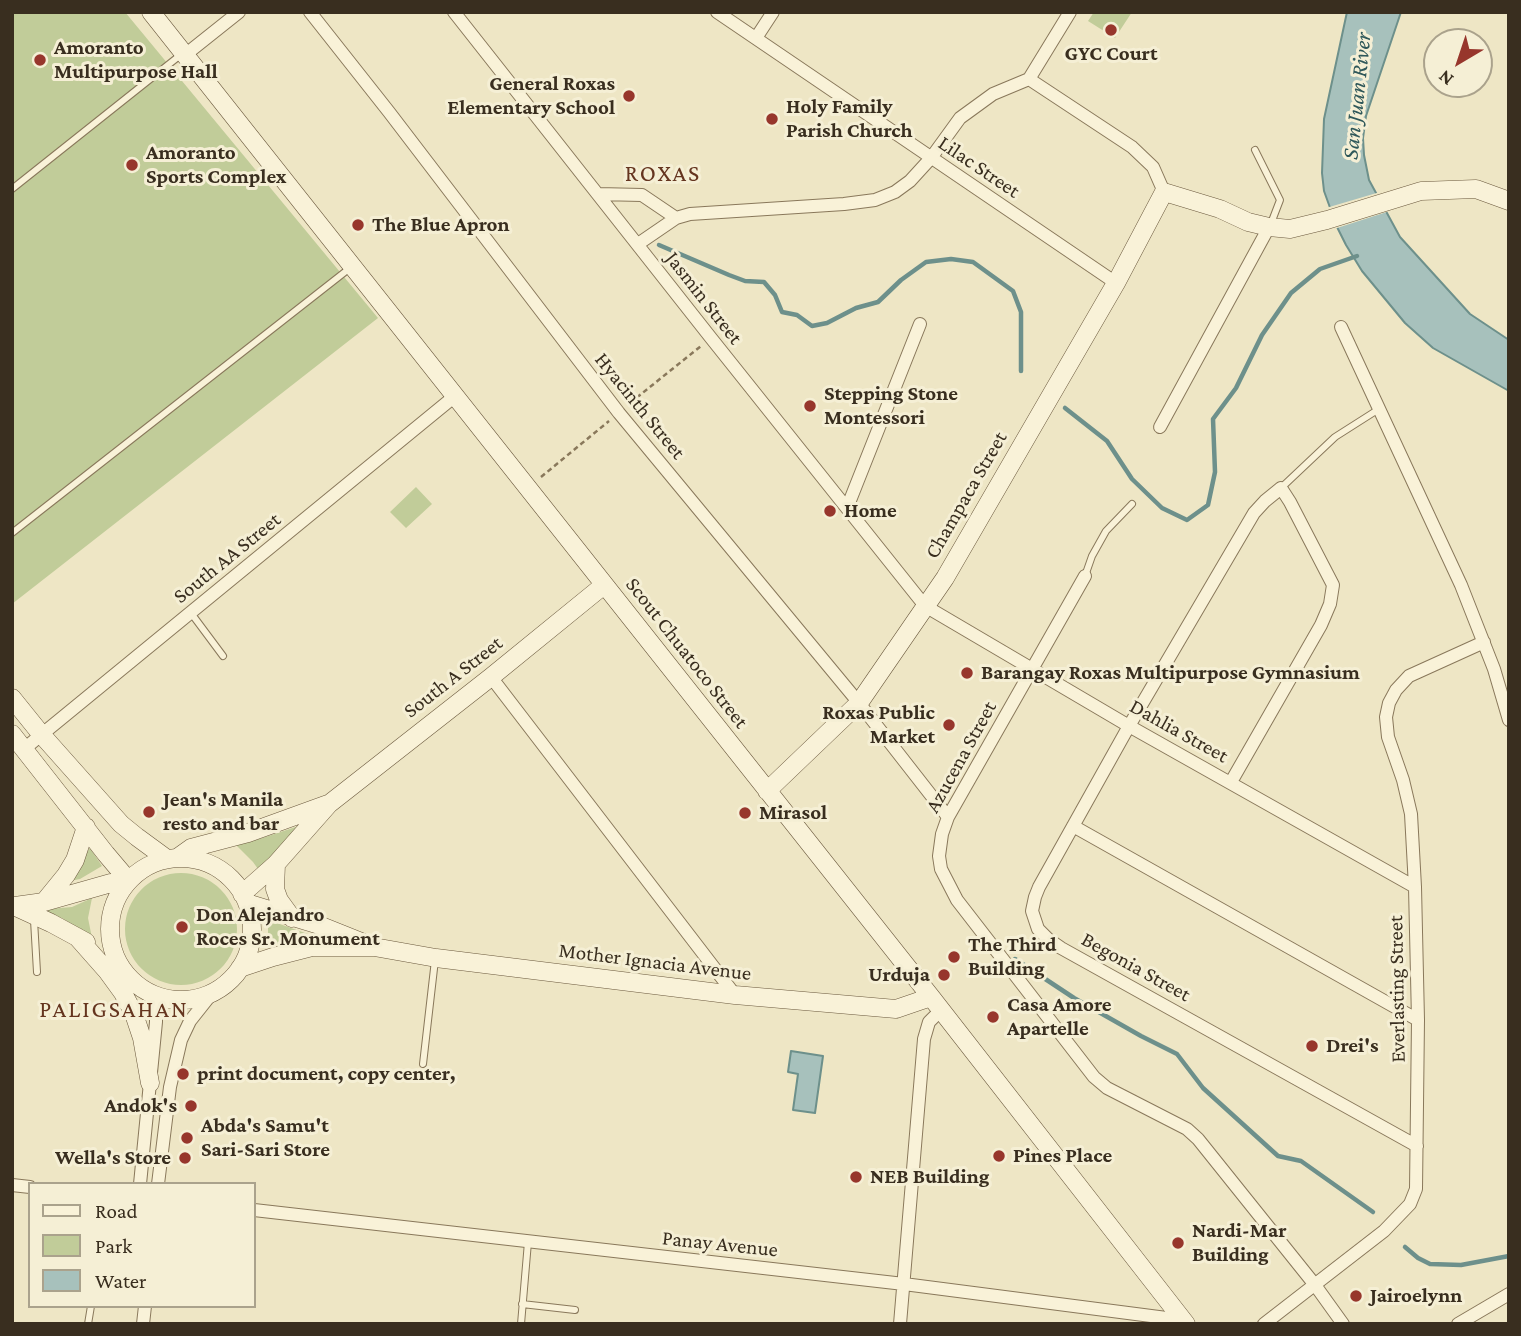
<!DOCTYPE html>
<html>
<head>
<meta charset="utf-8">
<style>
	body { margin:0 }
	#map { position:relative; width:1521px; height:1336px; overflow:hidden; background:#eee6c5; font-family:"Crimson Pro",serif }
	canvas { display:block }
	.frame { position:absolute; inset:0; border:14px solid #392e1f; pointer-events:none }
	.legend { position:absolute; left:28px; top:1182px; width:228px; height:126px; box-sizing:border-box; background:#f5efd5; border:2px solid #aaa28c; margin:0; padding:9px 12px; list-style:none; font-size:21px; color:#392e1f }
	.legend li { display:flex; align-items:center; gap:14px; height:35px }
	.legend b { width:35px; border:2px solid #aaa28c }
	.north { position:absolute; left:1423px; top:28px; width:70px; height:70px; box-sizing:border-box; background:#f5efd5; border:2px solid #aaa28c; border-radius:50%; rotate:219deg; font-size:19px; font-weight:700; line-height:28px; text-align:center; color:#392e1f }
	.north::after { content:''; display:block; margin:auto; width:24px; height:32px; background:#97362c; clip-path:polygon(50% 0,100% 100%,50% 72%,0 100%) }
</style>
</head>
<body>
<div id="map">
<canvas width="1521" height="1336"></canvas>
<div class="frame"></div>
<ul class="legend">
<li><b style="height:9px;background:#f9f2d8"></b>Road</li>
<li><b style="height:19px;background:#c1cc99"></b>Park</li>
<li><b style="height:19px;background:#a7c1bc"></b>Water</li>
</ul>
<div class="north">N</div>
</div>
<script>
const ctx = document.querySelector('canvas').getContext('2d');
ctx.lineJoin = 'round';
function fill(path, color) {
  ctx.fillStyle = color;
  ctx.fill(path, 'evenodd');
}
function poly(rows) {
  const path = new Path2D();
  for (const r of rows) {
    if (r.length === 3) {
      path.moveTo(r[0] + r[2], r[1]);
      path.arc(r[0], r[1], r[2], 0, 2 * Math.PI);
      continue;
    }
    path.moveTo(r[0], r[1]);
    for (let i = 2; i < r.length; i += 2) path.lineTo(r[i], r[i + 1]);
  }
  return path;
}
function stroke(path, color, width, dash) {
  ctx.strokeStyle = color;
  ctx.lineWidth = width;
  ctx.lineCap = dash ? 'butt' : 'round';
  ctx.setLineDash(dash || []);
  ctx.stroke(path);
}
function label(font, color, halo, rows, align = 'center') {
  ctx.font = font + ' "Crimson Pro",serif';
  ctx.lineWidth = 6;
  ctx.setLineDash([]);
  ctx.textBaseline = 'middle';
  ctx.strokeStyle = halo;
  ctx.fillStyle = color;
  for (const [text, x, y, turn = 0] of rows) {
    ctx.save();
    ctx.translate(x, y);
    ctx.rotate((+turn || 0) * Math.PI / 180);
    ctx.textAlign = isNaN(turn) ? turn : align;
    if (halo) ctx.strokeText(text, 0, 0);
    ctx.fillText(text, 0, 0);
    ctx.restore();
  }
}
fill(poly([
	[12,12,125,12,378,318,12,604],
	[1094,12,1132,12,1115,38,1088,21],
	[416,487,432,504,406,528,390,512],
	[311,822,270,857,258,869,253,862,236,845,259,839],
	[90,848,102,866,80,879,64,882],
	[181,929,56],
	[92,898,88,918,92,938,62,918,37,910,72,907],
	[268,919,277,923,319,938,290,941,265,947,268,936]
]), '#c1cc99');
const water = poly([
	[1347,12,1401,12,1366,116,1363,138,1364,155,1369,180,1400,237,1470,314,1509,340,1509,391,1433,348,1405,323,1362,271,1346,245,1337,227,1324,191,1322,173,1324,119,1347,12],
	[791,1051,823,1056,815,1113,793,1110,798,1074,788,1072,791,1051]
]);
fill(water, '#a7c1bc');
stroke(water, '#6d908b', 2);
fill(poly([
	[1380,192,1390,211,1334,229,1326,208]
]), '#eee6c5');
stroke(poly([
	[659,245,729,275,745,281,764,282,775,295,782,312,797,315,812,326,827,323,856,308,878,302,901,280,926,262,951,259,973,262,1013,291,1021,312,1021,371],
	[1065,408,1107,441,1132,479,1162,508,1187,520,1208,505,1215,472,1213,419,1236,388,1262,335,1291,293,1320,269,1357,256],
	[1015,959,1074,998,1141,1036,1177,1054,1203,1088,1278,1156,1301,1161,1373,1212],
	[1405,1247,1418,1258,1430,1264,1461,1265,1509,1256]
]), '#6d908b', 4.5);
const lane = poly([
	[1255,150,1280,200,1270,226],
	[12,189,183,53],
	[1281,488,1335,437,1379,409],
	[12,533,350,268],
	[1085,576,1092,556,1106,531,1132,504],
	[191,613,223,656],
	[34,920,37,972],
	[423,1064,435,960],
	[522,1304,575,1310],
	[88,1324,91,1306],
	[521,1324,528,1242]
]);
const street = poly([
	[310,12,389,112,619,413,859,703,948,817],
	[454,12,711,338,925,606,1129,726,1415,887],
	[717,12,1116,283],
	[756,38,773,12],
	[185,55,239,12],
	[1029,79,1132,147,1153,167,1164,192],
	[598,194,642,195,676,218],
	[638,244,676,218,690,214,844,204,875,200,895,192,910,181,931,158,960,118,993,94,1029,79,1070,12],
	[1341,327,1461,585,1494,669,1509,720],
	[1160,427,1269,227],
	[847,508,920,324],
	[1085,576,948,817,942,834,939,856,941,869,957,900,1094,1077,1107,1088,1187,1129,1198,1139,1315,1285,1343,1324],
	[491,677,735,995],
	[24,749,455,396],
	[1231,782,1321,625,1330,604,1333,585,1290,502,1281,488,1265,501,1254,513,1129,726,1039,887,1035,897,1032,911,1038,929,1048,939,1061,948,1417,1146],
	[1073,826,1418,1020],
	[140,1184,156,1022,156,1013,150,992],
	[158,1184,170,1087,181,1040,190,1021,213,992],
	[12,1185,30,1187],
	[254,1210,904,1284,1182,1320],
	[143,1324,145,1306],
	[900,1324,924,1039,929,1022,941,1010],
	[1264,1324,1384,1231,1410,1204,1416,1189,1418,1020,1415,887,1411,814,1403,780,1388,737,1386,717,1389,703,1396,690,1409,676,1484,642],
	[1458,1324,1509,1294]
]);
const secondary = poly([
	[151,12,931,997,1186,1324],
	[12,698,41,734,121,824,137,837,167,859],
	[12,734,106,854,128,880],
	[767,791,859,703,945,578,1116,283,1164,192,1220,209,1248,222,1269,227,1290,229,1327,220,1421,191,1476,189,1509,201],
	[177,858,191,848,248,833,328,804],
	[181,929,71],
	[276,864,275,889,279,900,292,918],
	[242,894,276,864,329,804,491,677,604,585],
	[44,902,66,875,75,860,86,827],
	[247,903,319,925,364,943],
	[14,906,51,923,86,942],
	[15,906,44,902,111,883,124,885],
	[77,937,107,971,123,993,134,1014,142,1038,150,1083],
	[240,968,273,957,312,947,374,947,436,958,735,995,896,1009,931,997]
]);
stroke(lane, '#89785b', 8);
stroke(street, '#89785b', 14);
stroke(secondary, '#6b593e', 19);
stroke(poly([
	[630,403,701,346],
	[541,477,609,421]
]), '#89785b', 2.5, [5, 3.5]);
stroke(lane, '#f9f2d8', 6);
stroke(street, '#f9f2d8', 12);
stroke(secondary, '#f9f2d8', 18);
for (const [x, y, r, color] of [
	[1111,30,7,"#97362c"],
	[40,60,7,"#97362c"],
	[629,96,7,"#97362c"],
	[772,119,7,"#97362c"],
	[132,165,7,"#97362c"],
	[358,225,7,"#97362c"],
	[810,406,7,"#97362c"],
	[830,511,7,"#97362c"],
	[967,673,7,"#97362c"],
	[949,725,7,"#97362c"],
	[149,812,7,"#97362c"],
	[745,813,7,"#97362c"],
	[182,927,7,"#97362c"],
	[954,957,7,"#97362c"],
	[944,975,7,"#97362c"],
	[993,1017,7,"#97362c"],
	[1312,1046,7,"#97362c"],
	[183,1074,7,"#97362c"],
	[191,1106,7,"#97362c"],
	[187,1138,7,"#97362c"],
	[999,1156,7,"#97362c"],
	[185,1158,7,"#97362c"],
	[856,1177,7,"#97362c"],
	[1178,1243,7,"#97362c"],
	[1356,1296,7,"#97362c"]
]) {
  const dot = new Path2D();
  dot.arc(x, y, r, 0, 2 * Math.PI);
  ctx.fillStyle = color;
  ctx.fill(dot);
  stroke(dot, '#f5efd5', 2.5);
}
label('bold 21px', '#392e1f', '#f5efd5', [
	["Amoranto",54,48],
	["Multipurpose Hall",54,72],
	["GYC Court",1111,54,"center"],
	["General Roxas",615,84,"right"],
	["Elementary School",615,108,"right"],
	["Holy Family",786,107],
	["Parish Church",786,131],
	["Amoranto",146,153],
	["Sports Complex",146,177],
	["The Blue Apron",372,225],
	["Stepping Stone",824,394],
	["Montessori",824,418],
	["Home",844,511],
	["Barangay Roxas Multipurpose Gymnasium",981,673],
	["Roxas Public",935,713,"right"],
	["Market",935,737,"right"],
	["Jean's Manila",163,800],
	["resto and bar",163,824],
	["Mirasol",759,813],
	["Don Alejandro",196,915],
	["Roces Sr. Monument",196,939],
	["The Third",968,945],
	["Building",968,969],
	["Urduja",930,975,"right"],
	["Casa Amore",1007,1005],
	["Apartelle",1007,1029],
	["Drei's",1326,1046],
	["print document, copy center,",197,1074],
	["Andok's",177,1106,"right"],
	["Abda's Samu't",201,1126],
	["Sari-Sari Store",201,1150],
	["Pines Place",1013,1156],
	["Wella's Store",171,1158,"right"],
	["NEB Building",870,1177],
	["Nardi-Mar",1192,1231],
	["Building",1192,1255],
	["Jairoelynn",1370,1296]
], 'left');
label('21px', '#392e1f', '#f5efd5', [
	["Lilac Street",979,167,34],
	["Jasmin Street",704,298,52],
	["Hyacinth Street",640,406,51],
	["Champaca Street",966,495,-60],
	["South AA Street",227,558,-39],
	["Scout Chuatoco Street",687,653,52],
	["South A Street",453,677,-38],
	["Dahlia Street",1179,731,29],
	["Azucena Street",961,757,-61],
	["Mother Ignacia Avenue",655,962,7],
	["Begonia Street",1136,967,29],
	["Everlasting Street",1397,989,-91],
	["Panay Avenue",720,1244,6]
]);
label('italic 23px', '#2e5759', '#f5efd5', [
	["San Juan River",1357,96,-84]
]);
ctx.letterSpacing = '2px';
label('24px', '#65351f', '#f5efd5', [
	["ROXAS",663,174],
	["PALIGSAHAN",114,1010]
]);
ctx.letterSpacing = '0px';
</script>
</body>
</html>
